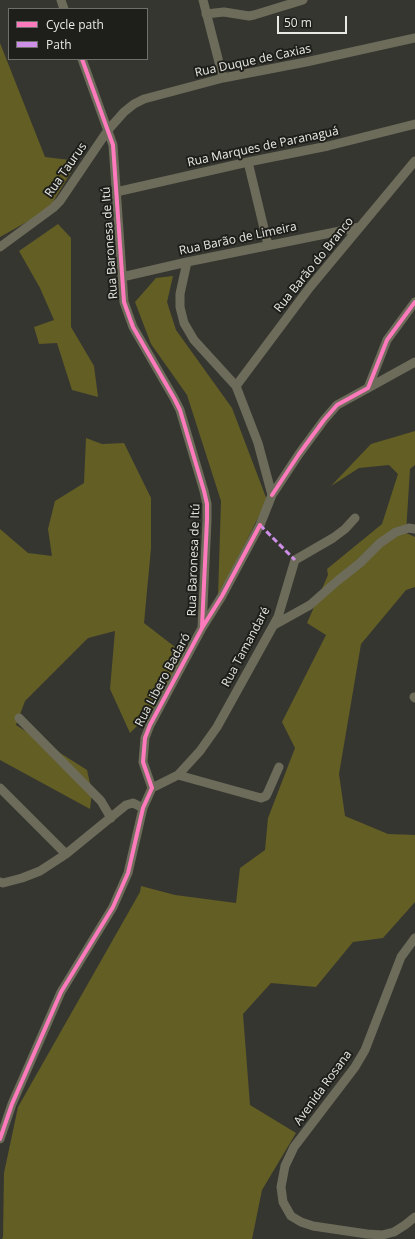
<!DOCTYPE html>
<html>
<head>
<meta charset="utf-8">
<style>
	body { margin:0 }
	#map { position:relative; width:415px; height:1239px; overflow:hidden; background:#363631; font-family:"Open Sans",sans-serif }
	canvas { display:block }
	.legend { position:absolute; left:8px; top:8px; width:140px; height:52px; box-sizing:border-box; background:#1e1e1a; border:1px solid #6f6f6b; margin:0; padding:5px 7px; list-style:none; font-size:12px; color:#e9e9e4 }
	.legend li { display:flex; align-items:center; gap:8px; height:20px }
	.legend b { width:20px; border:1px solid #6f6f6b }
	.scale { position:absolute; left:277px; top:16px; width:70px; height:18px; box-sizing:border-box; border:2px solid #e9e9e4; border-top:0; padding-left:5px; font-size:12px; line-height:14px; white-space:nowrap; color:#e9e9e4; -webkit-text-stroke:3px #1e1e1a; paint-order:stroke }
</style>
</head>
<body>
<div id="map">
<canvas width="415" height="1239"></canvas>
<ul class="legend">
<li><b style="height:5px;background:#fd7abc"></b>Cycle path</li>
<li><b style="height:5px;background:#ce8fe9"></b>Path</li>
</ul>
<div class="scale">50 m</div>
</div>
<script>
const ctx = document.querySelector('canvas').getContext('2d');
ctx.lineJoin = 'round';
function fill(path, color) {
  ctx.fillStyle = color;
  ctx.fill(path, 'evenodd');
}
function poly(rows) {
  const path = new Path2D();
  for (const r of rows) {
    path.moveTo(r[0], r[1]);
    for (let i = 2; i < r.length; i += 2) path.lineTo(r[i], r[i + 1]);
  }
  return path;
}
function stroke(path, color, width, dash) {
  ctx.strokeStyle = color;
  ctx.lineWidth = width;
  ctx.lineCap = dash ? 'butt' : 'round';
  ctx.setLineDash(dash || []);
  ctx.stroke(path);
}
function label(font, color, halo, rows, align = 'center') {
  ctx.font = font + ' "Open Sans",sans-serif';
  ctx.lineWidth = 4;
  ctx.setLineDash([]);
  ctx.textBaseline = 'middle';
  ctx.strokeStyle = halo;
  ctx.fillStyle = color;
  for (const [text, x, y, turn = 0] of rows) {
    ctx.save();
    ctx.translate(x, y);
    ctx.rotate((+turn || 0) * Math.PI / 180);
    ctx.textAlign = isNaN(turn) ? turn : align;
    if (halo) ctx.strokeText(text, 0, 0);
    ctx.fillText(text, 0, 0);
    ctx.restore();
  }
}
fill(poly([
	[0,43,45,157,78,161,48,210,0,237],
	[58,224,71,238,71,327,94,366,98,397,72,390,57,343,39,344,34,327,54,320,40,288,19,251],
	[173,276,167,302,176,330,232,408,267,500,218,597,221,501,187,395,151,344,135,302,156,278],
	[415,431,415,465,410,469,406,533,415,537,415,587,406,590,361,644,339,774,345,816,388,834,415,835,415,902,383,938,353,942,316,987,271,983,243,1014,250,1105,296,1133,262,1190,252,1239,2,1239,3,1237,4,1173,18,1107,140,892,141,886,175,895,236,903,240,868,265,850,268,818,295,748,282,722,326,635,307,623,328,575,327,569,382,524,398,474,389,465,359,468,331,486,371,444],
	[86,438,102,444,124,443,151,498,151,548,144,623,184,654,152,711,130,733,110,689,115,631,88,638,25,701,16,725,87,770,92,792,90,809,0,760,0,529,28,553,52,556,48,529,55,501,84,483]
]), '#635e24');
stroke(poly([
	[61,0,64,9],
	[203,0,223,78],
	[206,14,224,12,249,16,254,15,303,0],
	[82,59,113,145,124,302,133,327,174,398,180,410,204,491,207,504,207,520,202,628],
	[248,162,268,245],
	[116,192,248,162,328,146,415,124],
	[0,247,53,208,60,201,108,130,124,112,134,104,144,99,223,78,306,62,415,38],
	[187,262,180,294,180,307,184,323,194,340,236,386,258,443,272,495],
	[122,277,187,262,360,227],
	[236,386,310,287,415,161],
	[368,388,415,362],
	[274,625,310,605,336,582,360,563,380,543,396,532,409,528,415,529],
	[414,697,415,698],
	[19,718,101,801,111,818],
	[178,775,261,798,266,796,268,792,279,767],
	[0,788,66,854],
	[152,788,178,775,200,751,217,727,278,617,295,560,333,538,345,529,355,518],
	[0,882,3,883,22,878,40,871,66,854,126,805,133,803,143,808],
	[415,938,401,957,365,1050,355,1067,294,1147,285,1166,281,1187,283,1202,291,1216,301,1222,313,1226,367,1234,382,1235,394,1232,405,1225,415,1217],
	[0,1139,12,1104,61,992,113,907,128,873,143,808,152,788,143,762,145,738,150,725,202,628,222,596,260,525,272,495,299,454,324,420,337,405,368,388,387,340,415,302]
]), '#6d6c5b', 9);
stroke(poly([
	[260,525,295,560]
]), '#ce8fe9', 3, [6, 3]);
stroke(poly([
	[82,59,113,145,124,302,133,327,174,398,180,410,204,491,207,504,207,520,202,627],
	[272,495,299,454,324,420,337,405,368,388,387,340,415,302],
	[0,1139,12,1104,61,992,113,907,128,873,143,808,152,788,143,762,145,738,150,725,202,628,222,596,260,525]
]), '#fd7abc', 4);
label('12px', '#e9e9e4', '#1e1e1a', [
	["Rua Duque de Caxias",253,61,-12],
	["Rua Marques de Paranaguá",263,147,-12],
	["Rua Taurus",66,170,-55],
	["Rua Barão de Limeira",238,239,-12],
	["Rua Baronesa de Itú",110,243,-94],
	["Rua Barão do Branco",314,265,-51],
	["Rua Baronesa de Itú",194,560,-88],
	["Rua Tamandaré",246,647,-62],
	["Rua Libero Badaró",163,680,-62],
	["Avenida Rosana",323,1088,-54]
]);
</script>
</body>
</html>
